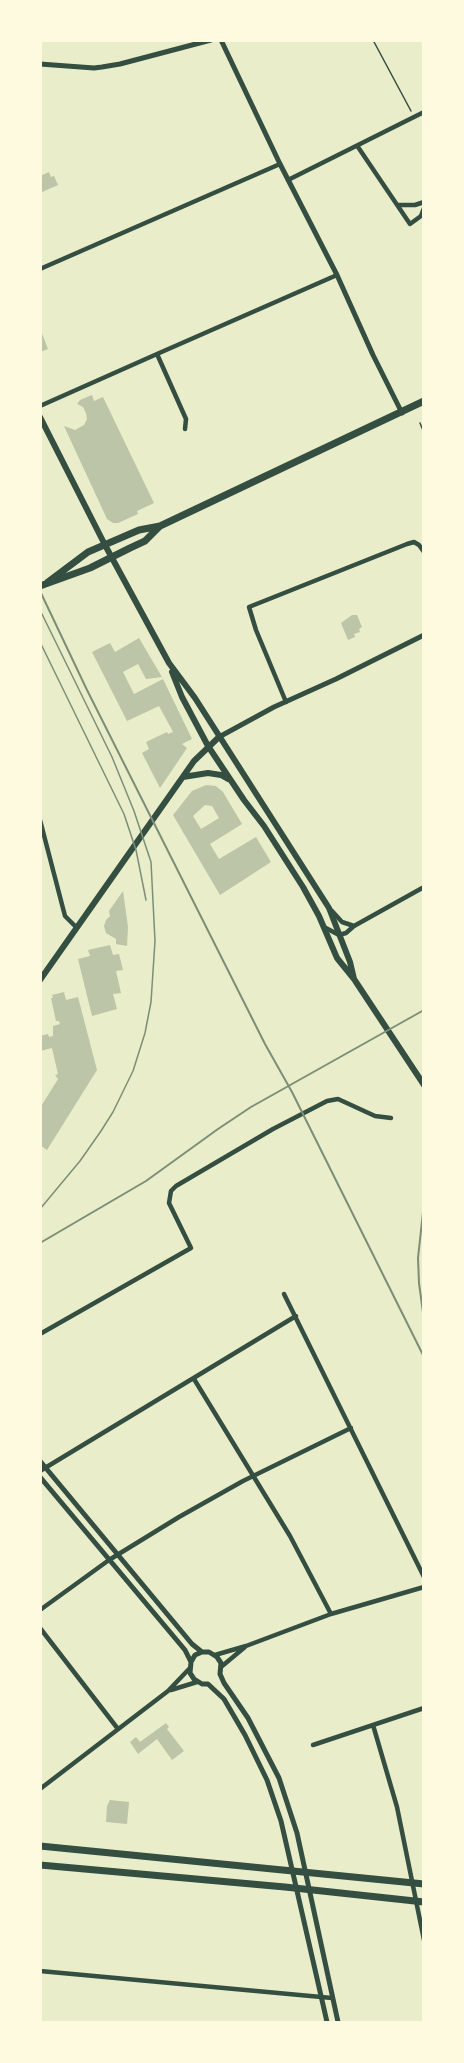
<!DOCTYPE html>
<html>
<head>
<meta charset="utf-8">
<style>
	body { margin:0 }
	#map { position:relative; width:464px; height:2063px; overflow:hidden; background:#e9edc9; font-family:Figtree,sans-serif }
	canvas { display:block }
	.frame { position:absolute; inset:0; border:42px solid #fefae0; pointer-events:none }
</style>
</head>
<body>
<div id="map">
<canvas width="464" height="2063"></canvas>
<div class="frame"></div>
</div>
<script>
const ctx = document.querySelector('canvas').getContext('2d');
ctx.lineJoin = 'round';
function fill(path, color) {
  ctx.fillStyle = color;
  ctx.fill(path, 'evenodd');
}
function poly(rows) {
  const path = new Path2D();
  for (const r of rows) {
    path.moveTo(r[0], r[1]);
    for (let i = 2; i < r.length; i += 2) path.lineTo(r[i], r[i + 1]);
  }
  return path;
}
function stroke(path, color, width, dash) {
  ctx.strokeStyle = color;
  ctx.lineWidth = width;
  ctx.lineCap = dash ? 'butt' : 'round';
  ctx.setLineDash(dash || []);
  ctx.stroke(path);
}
fill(poly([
	[49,172,51,177,54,176,58,185,40,193,40,176],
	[41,331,48,349,40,352,40,332],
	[92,395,94,401,103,397,154,503,137,511,138,514,118,523,113,523,107,519,64,426,75,430,84,425,87,419,86,413,83,407,77,404,80,400],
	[352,615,357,615,362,627,359,629,360,632,354,634,355,637,348,640,341,623],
	[139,638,162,677,146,679,138,664,123,672,134,694,163,679,192,739,182,744,187,748,160,788,142,753,149,749,146,742,167,732,168,734,173,732,171,728,159,706,127,721,92,652,110,643,115,652],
	[206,785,216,786,223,792,242,824,210,844,219,859,256,837,271,862,220,895,173,815,192,791],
	[205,805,212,806,219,818,201,829,193,816],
	[123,891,128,927,127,946,116,944,116,939,106,933,104,926,106,920,110,916,109,911],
	[110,945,113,955,119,954,123,970,116,971,121,993,113,994,117,1009,92,1016,78,959,90,956,88,950],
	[64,992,66,1000,78,997,97,1070,47,1150,40,1145,40,1108,58,1079,55,1075,58,1074,52,1048,40,1051,40,1036,48,1034,49,1037,53,1036,53,1026,60,1024,59,1021,56,1021,51,998,53,998,52,995],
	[166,1723,169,1727,167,1729,184,1751,172,1760,157,1739,138,1754,130,1742,136,1737,140,1742],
	[110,1800,129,1802,127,1824,106,1822,107,1806]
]), '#bcc5a7');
stroke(poly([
	[373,40,411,111],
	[420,423,424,433]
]), '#344e41', 1.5);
stroke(poly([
	[358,147,410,224,421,216,424,208],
	[288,180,424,112],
	[398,205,415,205,424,202],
	[40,269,280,164],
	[157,354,337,275],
	[40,406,157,354,186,419,185,429],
	[286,702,256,630,249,607,407,544,414,542,419,545,424,552],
	[40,820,65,916,77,928],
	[332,911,342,922,354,926],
	[324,927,339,935,346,933,354,926,424,887],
	[284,1294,424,1577],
	[40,1334,191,1248,169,1203,171,1191,176,1186,273,1129,327,1101,338,1099,375,1116,391,1118],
	[194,1379,290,1536,331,1614],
	[40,1471,296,1316],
	[40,1610,109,1560,179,1517,243,1481,351,1428],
	[40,1628,118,1729],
	[215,1655,246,1646,331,1614,424,1587],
	[221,1667,245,1647],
	[171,1690,197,1682],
	[373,1725,397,1807,424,1940],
	[313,1745,424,1708],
	[40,1789,168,1691,189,1669],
	[40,1971,332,1998]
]), '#344e41', 4.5);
stroke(poly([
	[221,40,280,164,337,275,373,355,402,413],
	[40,64,94,68,102,67,120,64,211,40],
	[219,737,274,707,336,679,424,635],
	[40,1461,192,1644,202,1652],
	[40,1477,185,1650,191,1662,190,1673,194,1679,202,1684,208,1684,224,1699,245,1735,267,1780,281,1821,327,2022],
	[191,1662,195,1655,202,1652,209,1652,217,1657,221,1663,220,1674,224,1683,248,1718,279,1778,297,1833,338,2022]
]), '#344e41', 5);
stroke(poly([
	[40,417,105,545,169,663,195,698,329,908,350,962,354,979],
	[172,672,182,697,208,746,244,800,264,826,303,887,319,916,337,958,354,979,424,1085],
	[183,777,208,773,221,775,228,779],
	[40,980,194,761,219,737]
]), '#344e41', 6);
stroke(poly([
	[48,582,88,552,139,530,160,526,424,401],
	[40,586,90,568,130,548,145,541,160,526],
	[40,1846,424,1884],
	[40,1865,285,1887,424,1902]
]), '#344e41', 7);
stroke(poly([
	[40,610,112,757,134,811,151,862,155,941,151,1002,145,1033,133,1071,113,1112,101,1131,80,1161,40,1209],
	[40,642,124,814,136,850,146,900]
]), '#7c8e77', 1.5);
stroke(poly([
	[40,591,87,690,265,1044,292,1092,424,1357],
	[424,1203,418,1258,419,1283,424,1320],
	[40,1243,146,1181,218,1129,251,1107,424,1010]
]), '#7c8e77', 2);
</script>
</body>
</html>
